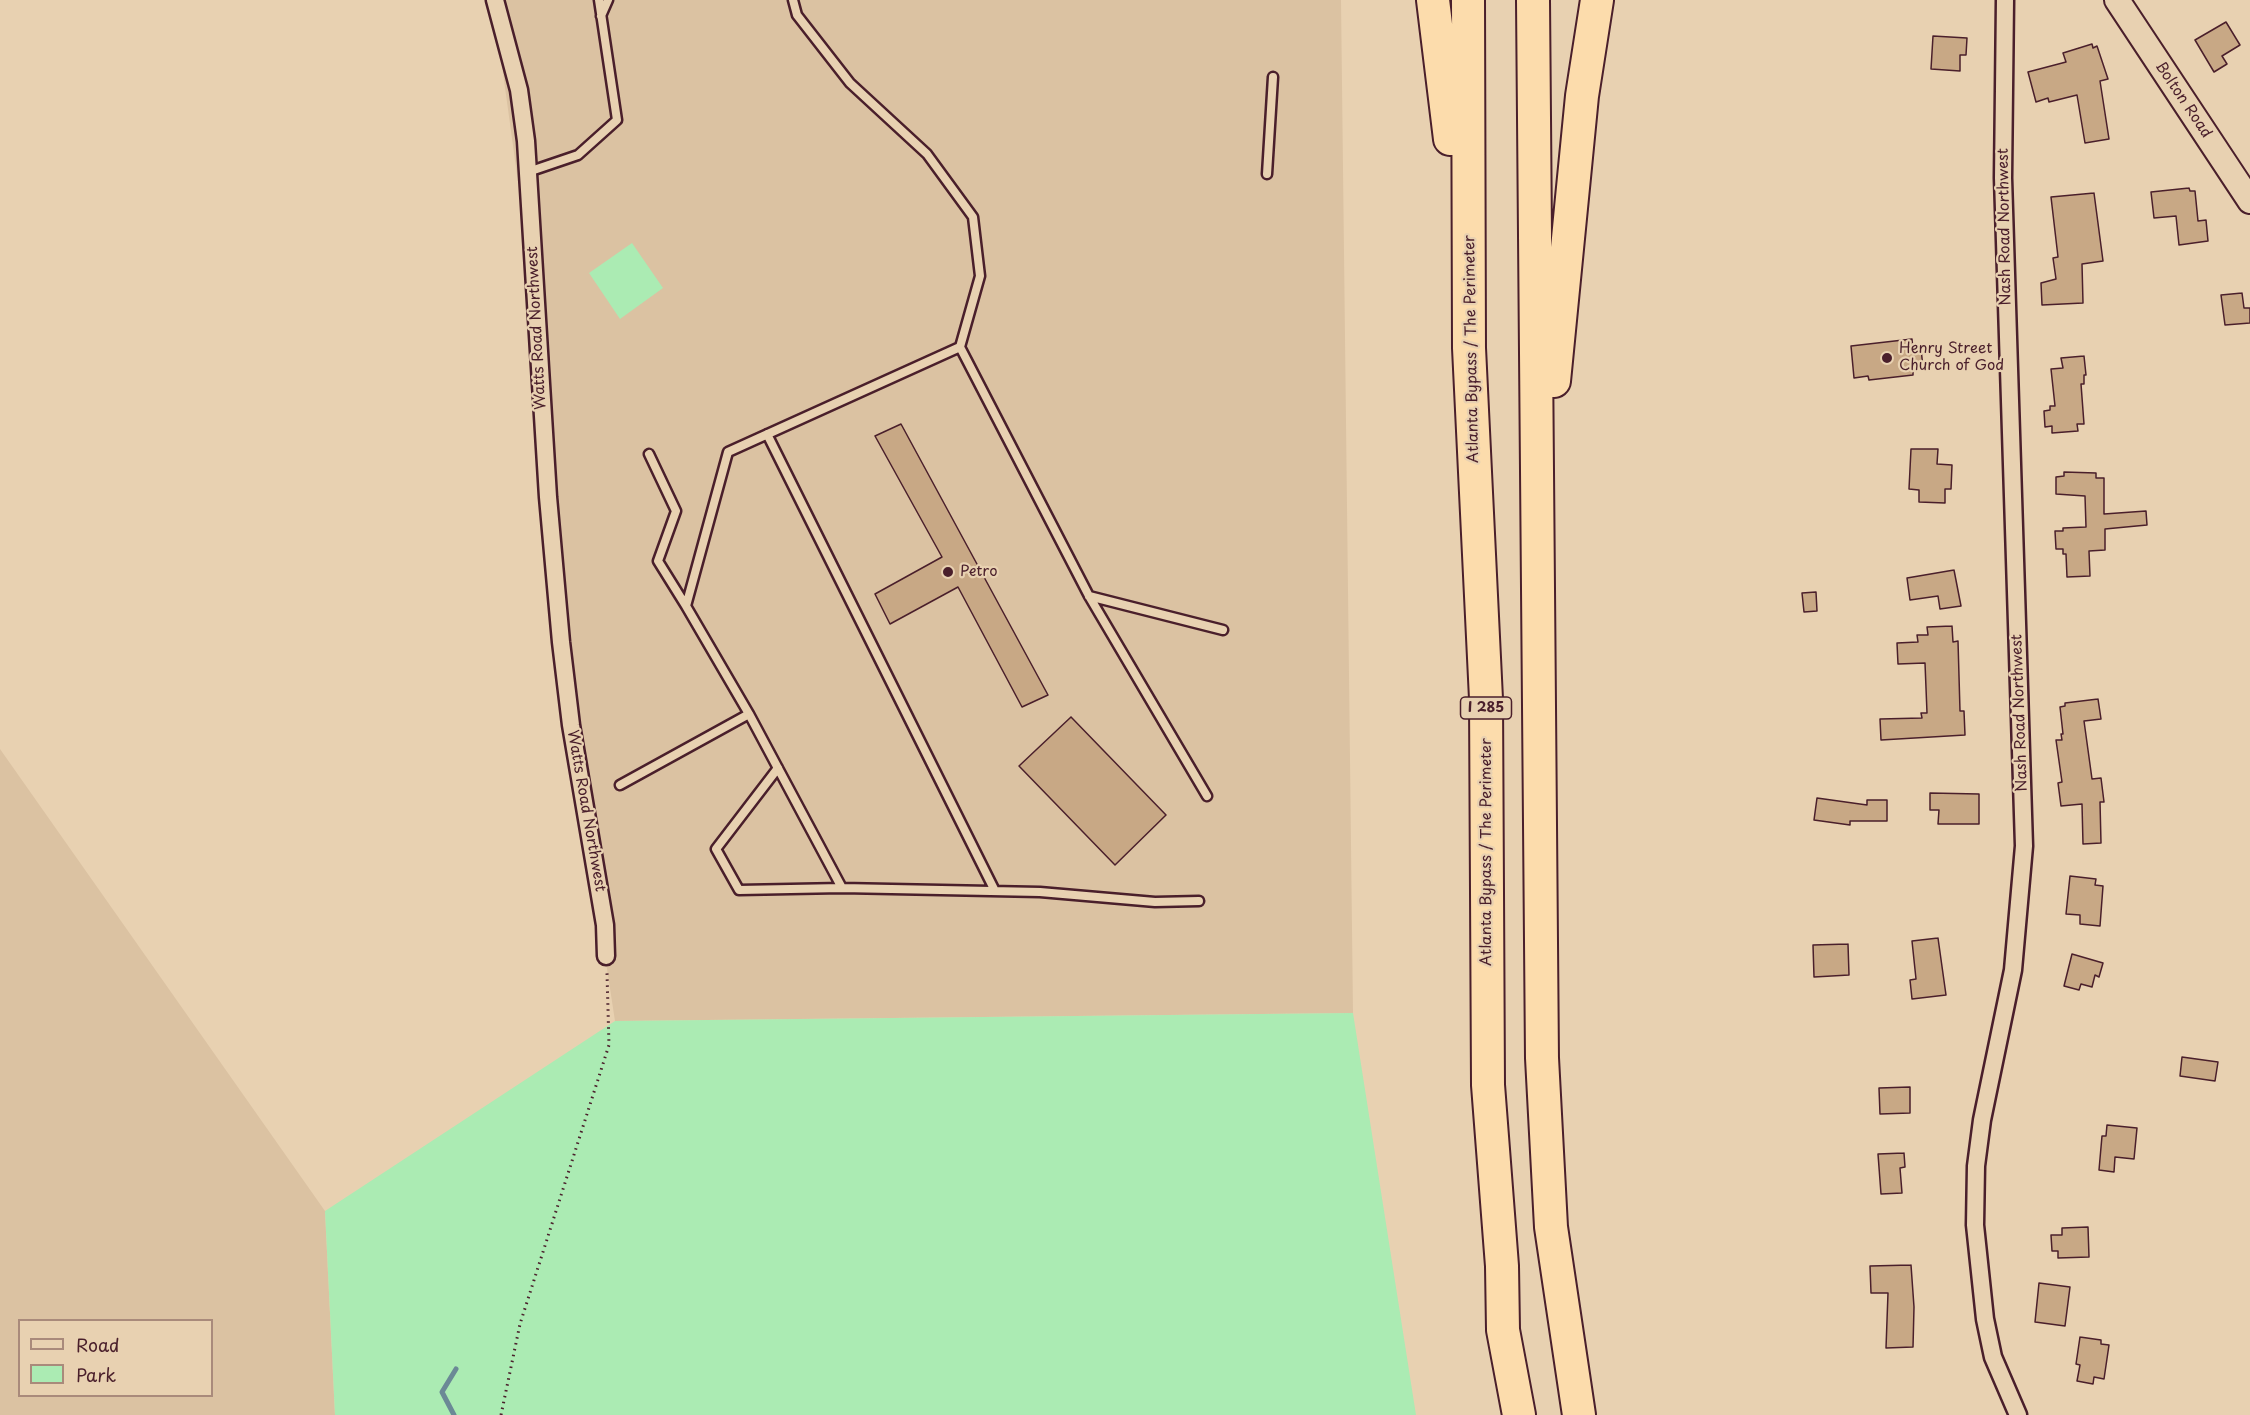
<!DOCTYPE html>
<html>
<head>
<meta charset="utf-8">
<style>
	body { margin:0 }
	#map { position:relative; width:2250px; height:1415px; overflow:hidden; background:#e8d1b1; font-family:"Playpen Sans",sans-serif }
	canvas { display:block }
	.legend { position:absolute; left:18px; top:1319px; width:195px; height:78px; box-sizing:border-box; background:#e8d1b1; border:2px solid #a98a7b; margin:0; padding:8px 10px; list-style:none; font-size:18px; color:#4a1f2b }
	.legend li { display:flex; align-items:center; gap:12px; height:30px }
	.legend b { width:30px; border:2px solid #a98a7b }
</style>
</head>
<body>
<div id="map">
<canvas width="2250" height="1415"></canvas>
<ul class="legend">
<li><b style="height:8px;background:#e8d1b1"></b>Road</li>
<li><b style="height:16px;background:#abebb3"></b>Park</li>
</ul>
</div>
<script>
const ctx = document.querySelector('canvas').getContext('2d');
ctx.lineJoin = 'round';
function fill(path, color) {
  ctx.fillStyle = color;
  ctx.fill(path, 'evenodd');
}
function poly(rows) {
  const path = new Path2D();
  for (const r of rows) {
    path.moveTo(r[0], r[1]);
    for (let i = 2; i < r.length; i += 2) path.lineTo(r[i], r[i + 1]);
  }
  return path;
}
function stroke(path, color, width, dash) {
  ctx.strokeStyle = color;
  ctx.lineWidth = width;
  ctx.lineCap = dash ? 'butt' : 'round';
  ctx.setLineDash(dash || []);
  ctx.stroke(path);
}
function label(font, color, halo, rows, align = 'center') {
  ctx.font = font + ' "Playpen Sans",sans-serif';
  ctx.lineWidth = 4.5;
  ctx.setLineDash([]);
  ctx.textBaseline = 'middle';
  ctx.strokeStyle = halo;
  ctx.fillStyle = color;
  for (const [text, x, y, turn = 0] of rows) {
    ctx.save();
    ctx.translate(x, y);
    ctx.rotate((+turn || 0) * Math.PI / 180);
    ctx.textAlign = isNaN(turn) ? turn : align;
    if (halo) ctx.strokeText(text, 0, 0);
    ctx.fillText(text, 0, 0);
    ctx.restore();
  }
}
fill(poly([
	[493,0,1341,0,1353,1013,615,1021,553,616,532,284],
	[0,749,325,1211,335,1415,0,1415],
	[212,1320,212,1396,20,1396,20,1320]
]), '#dbc2a2');
fill(poly([
	[632,243,663,288,620,319,589,273],
	[1353,1013,1416,1415,335,1415,325,1211,615,1021]
]), '#abebb3');
stroke(poly([
	[454,1415,442,1392,456,1369]
]), '#6b8996', 5);
const building = poly([
	[2226,22,2240,45,2222,56,2227,64,2214,72,2195,40,2226,22],
	[1933,36,1967,38,1966,55,1960,55,1960,71,1931,69,1933,36],
	[2092,44,2093,48,2097,46,2108,79,2100,81,2109,139,2085,143,2077,95,2049,102,2048,98,2036,102,2028,72,2066,62,2063,53,2092,44],
	[2189,188,2190,191,2195,191,2198,221,2206,220,2208,241,2179,245,2176,216,2154,218,2151,192,2189,188],
	[2094,193,2103,261,2082,264,2083,303,2042,305,2041,283,2056,279,2053,258,2058,257,2051,197,2094,193],
	[2242,293,2244,308,2250,308,2250,323,2225,325,2221,295,2242,293],
	[1912,339,1913,350,1921,349,1923,367,1913,368,1913,375,1869,380,1868,376,1854,378,1851,346,1912,339],
	[2084,356,2086,375,2084,375,2084,384,2081,384,2084,424,2077,424,2078,431,2052,433,2052,426,2045,427,2044,411,2050,410,2050,406,2055,406,2051,369,2063,368,2061,358,2084,356],
	[901,424,1048,695,1022,707,958,587,890,624,875,594,942,557,875,436,901,424],
	[1911,449,1938,449,1937,464,1952,465,1951,489,1945,489,1945,503,1919,502,1919,490,1909,489,1911,449],
	[2064,472,2096,473,2096,478,2104,478,2104,514,2146,511,2147,525,2105,529,2105,550,2089,551,2090,576,2067,577,2066,554,2063,554,2063,549,2056,549,2055,531,2063,531,2063,528,2086,527,2085,496,2056,494,2056,477,2064,476,2064,472],
	[1954,570,1961,606,1940,609,1938,596,1910,600,1907,578,1954,570],
	[1816,592,1817,611,1804,612,1802,593,1816,592],
	[1952,626,1953,642,1958,641,1960,711,1964,711,1965,735,1881,740,1880,719,1922,718,1921,713,1927,713,1925,663,1898,664,1897,643,1918,642,1917,635,1928,635,1927,627,1952,626],
	[2098,699,2101,719,2084,721,2092,779,2101,778,2104,802,2100,802,2101,843,2083,844,2082,804,2061,806,2058,783,2062,782,2056,740,2062,740,2061,734,2063,734,2060,707,2065,706,2065,703,2098,699],
	[1071,717,1166,815,1115,865,1019,766,1071,717],
	[1930,793,1979,794,1979,824,1938,824,1939,810,1930,810,1930,793],
	[1817,798,1867,805,1867,800,1887,800,1887,821,1850,821,1850,825,1814,820,1817,798],
	[2070,876,2096,879,2095,885,2103,886,2100,926,2080,924,2080,915,2066,914,2070,876],
	[1938,938,1946,995,1912,999,1910,980,1916,979,1912,941,1938,938],
	[1848,944,1849,975,1814,977,1813,945,1848,944],
	[2072,954,2103,963,2099,977,2095,975,2092,987,2081,984,2079,990,2064,986,2072,954],
	[2182,1057,2218,1062,2215,1081,2180,1076,2182,1057],
	[1910,1087,1910,1113,1880,1114,1879,1088,1910,1087],
	[2107,1125,2137,1128,2134,1159,2115,1157,2114,1172,2099,1170,2102,1136,2106,1136,2107,1125],
	[1904,1153,1905,1167,1900,1168,1902,1193,1881,1194,1878,1154,1904,1153],
	[2088,1227,2089,1257,2058,1258,2058,1251,2052,1251,2051,1235,2062,1235,2062,1228,2088,1227],
	[1911,1265,1914,1307,1913,1347,1886,1348,1888,1293,1871,1293,1870,1266,1911,1265],
	[2039,1283,2070,1287,2065,1326,2035,1322,2039,1283],
	[2080,1337,2101,1340,2101,1344,2109,1345,2104,1379,2094,1377,2093,1384,2077,1381,2080,1365,2076,1364,2080,1337]
]);
fill(building, '#c8a885');
stroke(building, '#4a1f2b', 1.5);
const lane = poly([
	[793,0,797,15,850,83,927,154,973,217,980,276,960,347,1089,596,1207,796],
	[601,16,608,0],
	[528,172,578,155,617,120,599,0],
	[1267,174,1273,77],
	[767,434,995,891],
	[649,454,676,511,658,561,686,606],
	[1089,596,1223,630],
	[778,768,716,849,739,890,842,888,1040,892,1155,902,1199,901],
	[620,785,749,714],
	[842,888,749,714,686,606,728,452,960,347]
]);
const street = poly([
	[495,0,519,90,526,141,548,497,561,642,571,725,605,925,606,956],
	[2005,0,2003,178,2024,846,2013,970,1982,1120,1976,1166,1975,1225,1985,1319,1993,1357,2018,1415]
]);
const secondary = poly([
	[2117,0,2250,201]
]);
const highway = poly([
	[1433,0,1450,139],
	[1468,0,1469,348,1486,699,1488,1085,1502,1266,1503,1330,1519,1415],
	[1533,0,1542,1058,1551,1227,1579,1415],
	[1554,381,1582,96,1597,0]
]);
stroke(lane, '#4a1f2b', 13);
stroke(street, '#4a1f2b', 21);
stroke(secondary, '#4a1f2b', 28);
stroke(highway, '#4a1f2b', 36);
stroke(poly([
	[501,1415,520,1324,609,1045,607,973]
]), '#4a1f2b', 3, [1.5, 4.5]);
stroke(lane, '#e8d1b1', 8);
stroke(street, '#e8d1b1', 16);
stroke(secondary, '#e8d1b1', 24);
stroke(highway, '#fcdcac', 32);
for (const [x, y, r, color] of [
	[1887,358,6,"#4a1f2b"],
	[948,572,6,"#4a1f2b"]
]) {
  const dot = new Path2D();
  dot.arc(x, y, r, 0, 2 * Math.PI);
  ctx.fillStyle = color;
  ctx.fill(dot);
  stroke(dot, '#e8d1b1', 2);
}
for (const [x, y, w] of [
	[1486,708,51]
]) {
  const box = new Path2D();
  box.roundRect(x - w / 2, y - 11, w, 22, 4.5);
  ctx.fillStyle = '#e8d1b1';
  ctx.fill(box);
  stroke(box, '#4a1f2b', 1.5);
}
label('bold 14px', '#4a1f2b', null, [
	["I 285",1486,708]
]);
label('15px', '#4a1f2b', '#e8d1b1', [
	["Bolton Road",2183,100,56],
	["Nash Road Northwest",2005,227,-91],
	["Watts Road Northwest",537,328,-93],
	["Atlanta Bypass / The Perimeter",1472,349,-91],
	["Nash Road Northwest",2020,713,-92],
	["Watts Road Northwest",586,811,80],
	["Atlanta Bypass / The Perimeter",1487,852,-90]
]);
label('15px', '#4a1f2b', '#e8d1b1', [
	["Henry Street",1899,349],
	["Church of God",1899,366],
	["Petro",960,572]
], 'left');
</script>
</body>
</html>
